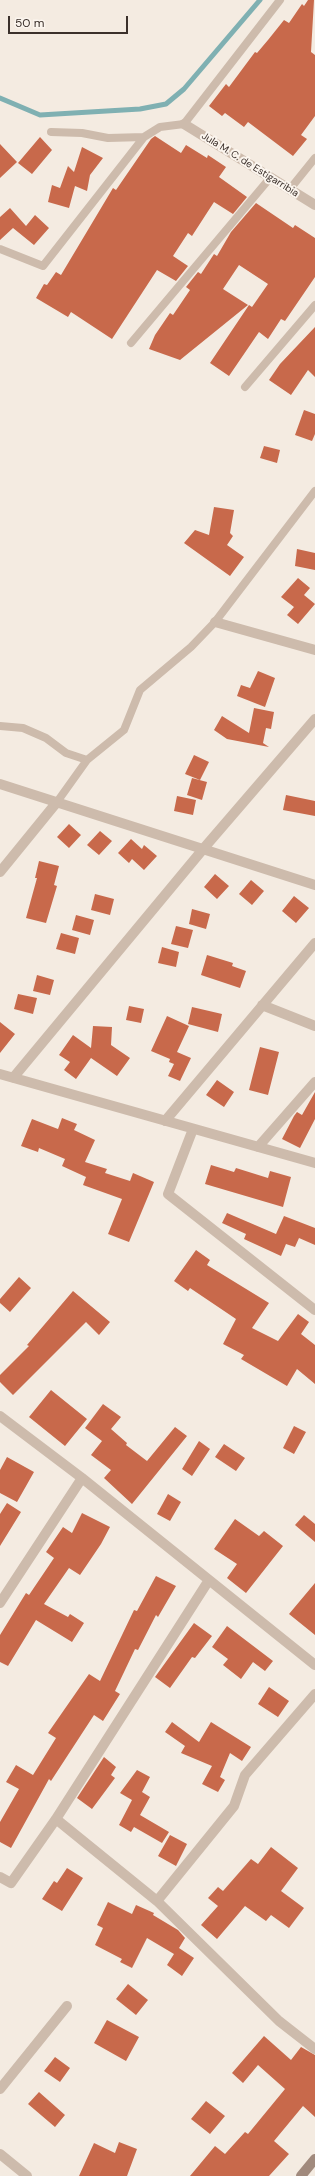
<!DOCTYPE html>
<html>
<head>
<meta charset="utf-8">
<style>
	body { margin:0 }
	#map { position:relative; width:315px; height:2176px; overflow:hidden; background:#f4ebe1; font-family:"DM Sans",sans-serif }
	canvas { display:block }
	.scale { position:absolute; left:8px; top:16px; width:120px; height:18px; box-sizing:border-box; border:2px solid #3b302b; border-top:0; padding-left:5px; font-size:12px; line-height:14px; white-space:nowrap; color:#3b302b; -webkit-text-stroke:3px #fbf5ee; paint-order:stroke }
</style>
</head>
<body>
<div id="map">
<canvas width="315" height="2176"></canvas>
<div class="scale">50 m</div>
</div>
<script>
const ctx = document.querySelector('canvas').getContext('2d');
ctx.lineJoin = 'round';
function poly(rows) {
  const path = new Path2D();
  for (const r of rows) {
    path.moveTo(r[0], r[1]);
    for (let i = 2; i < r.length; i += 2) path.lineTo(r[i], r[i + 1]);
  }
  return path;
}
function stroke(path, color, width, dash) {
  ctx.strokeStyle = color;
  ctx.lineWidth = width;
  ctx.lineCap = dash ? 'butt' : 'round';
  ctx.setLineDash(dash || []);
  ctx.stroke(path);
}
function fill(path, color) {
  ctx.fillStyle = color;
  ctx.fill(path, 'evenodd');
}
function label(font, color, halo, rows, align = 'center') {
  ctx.font = font + ' "DM Sans",sans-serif';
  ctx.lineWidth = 4;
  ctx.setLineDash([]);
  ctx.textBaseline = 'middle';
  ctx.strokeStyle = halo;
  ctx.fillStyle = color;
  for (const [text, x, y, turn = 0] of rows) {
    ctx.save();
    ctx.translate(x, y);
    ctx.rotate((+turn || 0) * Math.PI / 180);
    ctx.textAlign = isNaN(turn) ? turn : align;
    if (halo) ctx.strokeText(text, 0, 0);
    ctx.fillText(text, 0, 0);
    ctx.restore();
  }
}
stroke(poly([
	[0,98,40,115,140,109,166,104,184,89,260,0]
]), '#7fb0b2', 5);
fill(poly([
	[308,0,314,0,311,52,315,55,315,116,301,135,307,139,293,156,248,122,244,127,225,113,222,116,209,106,226,84,229,87,255,52,257,53,268,40,284,20,289,23,302,4,304,6],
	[155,136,181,153,186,145,207,158,208,155,226,167,219,177,247,197,233,214,214,202,192,236,188,233,173,256,188,266,176,281,157,270,112,339,71,312,68,317,36,298,44,284,47,285,56,272,61,275,113,188,116,190,151,139],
	[40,137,52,150,32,174,18,163],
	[0,144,17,162,0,178],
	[82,147,103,158,90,175,87,191,75,186,69,208,48,202,52,185,60,188,68,166,74,172],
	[256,203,293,228,295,225,315,238,315,277,285,321,281,319,268,339,259,332,229,376,210,363,249,305,252,307,268,284,239,265,223,289,248,305,180,360,149,349,155,335,170,313,173,315,190,290,186,287,198,272,201,274,214,254,217,256,231,232],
	[10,208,26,226,35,215,49,228,34,245,13,228,0,240,0,217],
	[315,327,315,377,308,370,291,395,269,380,280,364],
	[304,410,315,414,315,434,312,441,295,435],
	[264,446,280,450,277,463,260,458],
	[214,507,234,510,230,533,233,536,227,545,244,557,230,576,184,543,195,530,209,535],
	[297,549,315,553,315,570,295,566],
	[298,578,310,588,304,595,315,604,298,624,287,615,294,607,281,597],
	[258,671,275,678,265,707,237,696,241,685,250,688],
	[254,708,274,712,271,729,266,728,263,743,269,747,227,739,214,730,222,716,249,733],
	[194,755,209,762,200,780,185,774],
	[192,778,207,782,202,800,187,795],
	[286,795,315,801,315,816,283,810],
	[177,796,196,800,193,815,174,811],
	[69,824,81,835,69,848,57,837],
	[100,831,112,841,99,855,87,845],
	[131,839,142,849,144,845,157,856,144,870,132,859,129,863,118,853],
	[39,861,59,866,54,885,57,886,46,923,26,918,37,878,35,878],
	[215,874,229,886,217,899,204,887],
	[251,880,264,891,252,905,239,894],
	[95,894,114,899,110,915,91,910],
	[294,896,309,908,296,923,282,911],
	[192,909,210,914,206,929,189,924],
	[76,915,94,920,90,935,72,930],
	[176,926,193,930,188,948,171,944],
	[61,933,79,938,75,954,56,949],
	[162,947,179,952,176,967,158,963],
	[207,955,233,963,232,966,246,971,240,988,201,975],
	[37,975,54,980,50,995,33,991],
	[18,994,37,998,33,1014,14,1009],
	[129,1006,144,1009,141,1023,126,1020],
	[192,1007,222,1014,218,1032,188,1024],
	[167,1016,189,1026,177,1052,191,1058,180,1081,168,1076,174,1064,169,1062,170,1059,151,1051],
	[0,1022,15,1034,0,1053],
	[93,1026,112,1027,111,1045,130,1058,117,1076,91,1058,76,1079,64,1070,70,1062,59,1055,73,1035,91,1048],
	[260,1047,279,1052,268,1095,249,1090],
	[217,1080,234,1092,224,1107,206,1095],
	[315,1092,315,1119,300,1148,282,1139,294,1116,297,1112,302,1115],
	[62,1118,77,1124,74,1130,95,1140,85,1162,107,1169,105,1173,130,1181,133,1173,154,1182,129,1242,108,1234,122,1199,83,1185,86,1177,62,1166,65,1159,39,1148,38,1152,21,1146,32,1119,58,1129],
	[211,1165,234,1172,236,1168,268,1178,270,1171,291,1177,283,1207,205,1184],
	[227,1213,276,1234,284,1216,315,1228,315,1245,299,1238,295,1247,286,1244,281,1256,244,1239,246,1234,222,1223],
	[196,1250,210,1260,207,1265,269,1303,252,1328,278,1341,298,1314,309,1322,301,1334,315,1345,315,1384,297,1369,287,1386,241,1359,244,1355,223,1344,236,1319,190,1288,188,1291,174,1281],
	[19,1277,31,1288,10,1312,0,1303,0,1299],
	[73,1291,110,1322,99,1335,86,1322,13,1395,0,1382,0,1375,29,1346,27,1345],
	[51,1390,87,1419,65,1446,29,1417],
	[103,1404,121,1417,111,1429,127,1443,126,1445,147,1461,175,1427,187,1436,132,1504,104,1478,111,1470,91,1455,102,1441,85,1428],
	[294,1426,306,1432,294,1454,283,1448],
	[199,1441,210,1449,192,1476,182,1469],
	[224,1444,245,1458,236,1471,215,1457],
	[7,1457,34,1472,17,1502,0,1493,0,1470],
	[168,1494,181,1502,170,1521,157,1514],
	[7,1503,21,1512,0,1546,0,1514],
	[82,1513,110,1527,101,1544,80,1575,69,1568,44,1604,68,1617,70,1614,84,1623,72,1642,36,1620,8,1666,0,1662,0,1635,26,1593,29,1595,54,1558,46,1552,63,1527,72,1533],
	[304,1515,315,1524,315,1542,295,1525],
	[235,1519,259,1536,264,1531,283,1546,246,1593,227,1578,237,1564,214,1549],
	[156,1576,176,1586,158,1617,156,1615,138,1650,135,1649,115,1691,120,1694,103,1721,94,1715,51,1781,49,1779,11,1848,0,1842,0,1822,19,1789,6,1782,16,1765,33,1775,56,1738,48,1733,89,1674,100,1681,134,1610,137,1611],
	[315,1583,315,1635,289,1614],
	[194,1623,212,1636,195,1658,192,1657,170,1688,155,1677],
	[227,1626,273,1661,265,1671,253,1662,241,1679,223,1665,228,1659,212,1647],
	[269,1687,289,1701,278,1717,258,1704],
	[172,1722,199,1742,211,1722,251,1747,242,1761,230,1753,220,1777,225,1780,218,1792,202,1784,212,1766,181,1753,185,1746,165,1732],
	[104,1757,116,1767,111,1775,115,1778,92,1809,77,1798],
	[137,1770,150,1777,142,1792,150,1797,140,1815,169,1832,162,1843,134,1827,131,1832,119,1825,132,1800,120,1793],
	[170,1835,187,1844,176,1866,158,1856],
	[271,1847,298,1868,281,1891,304,1908,289,1928,271,1915,266,1921,245,1906,217,1939,201,1925,218,1906,208,1898,218,1887,223,1891,251,1859,258,1864],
	[67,1868,83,1878,62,1911,42,1899,54,1881,57,1883],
	[108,1902,132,1914,136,1905,154,1913,153,1915,178,1930,185,1938,179,1948,194,1958,182,1976,167,1965,174,1954,147,1938,132,1968,120,1962,122,1959,95,1945,103,1928,97,1925],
	[128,1984,148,2000,136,2015,116,1999],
	[107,2020,139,2037,126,2061,94,2043],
	[264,2036,291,2060,301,2047,315,2055,315,2117,303,2106,274,2141,289,2154,269,2176,190,2176,215,2146,225,2154,245,2132,248,2134,285,2089,258,2065,243,2083,232,2073],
	[55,2057,70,2068,60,2082,44,2071],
	[39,2092,65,2115,55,2127,28,2104],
	[206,2101,225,2116,210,2134,191,2119],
	[119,2142,137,2149,127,2176,79,2176,94,2143,115,2153]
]), '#c8694b');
stroke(poly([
	[51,132,82,133,108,138,144,137],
	[290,189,315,158],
	[0,249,43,266,144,137,160,127,184,124,280,0],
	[131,343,270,178],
	[245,387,315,305],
	[0,726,23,728,46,738,66,753,87,760],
	[57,802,87,760,124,730,140,690,191,647,215,622,315,491]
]), '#cdbbac', 8);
stroke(poly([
	[184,124,315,205],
	[215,622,315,650],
	[0,784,315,885],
	[0,872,57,802],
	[262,1005,315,1026],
	[0,1074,315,1163],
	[13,1078,204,848,315,719],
	[165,1121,315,943],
	[193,1129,168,1194,315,1310],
	[258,1147,315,1082],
	[0,1416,82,1478,315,1665],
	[0,1603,82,1478],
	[56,1819,157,1901,279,2021,315,2049],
	[0,1877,11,1883,56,1819,209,1580],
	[157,1901,234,1806,245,1775,315,1694],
	[0,2089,67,2006],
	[0,2154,27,2176]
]), '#cdbbac', 10);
stroke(poly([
	[301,2176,315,2159]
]), '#a18a7d', 10);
label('10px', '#3b302b', '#fbf5ee', [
	["Jula M. C. de Estigarribia",250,165,32]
]);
</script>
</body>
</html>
